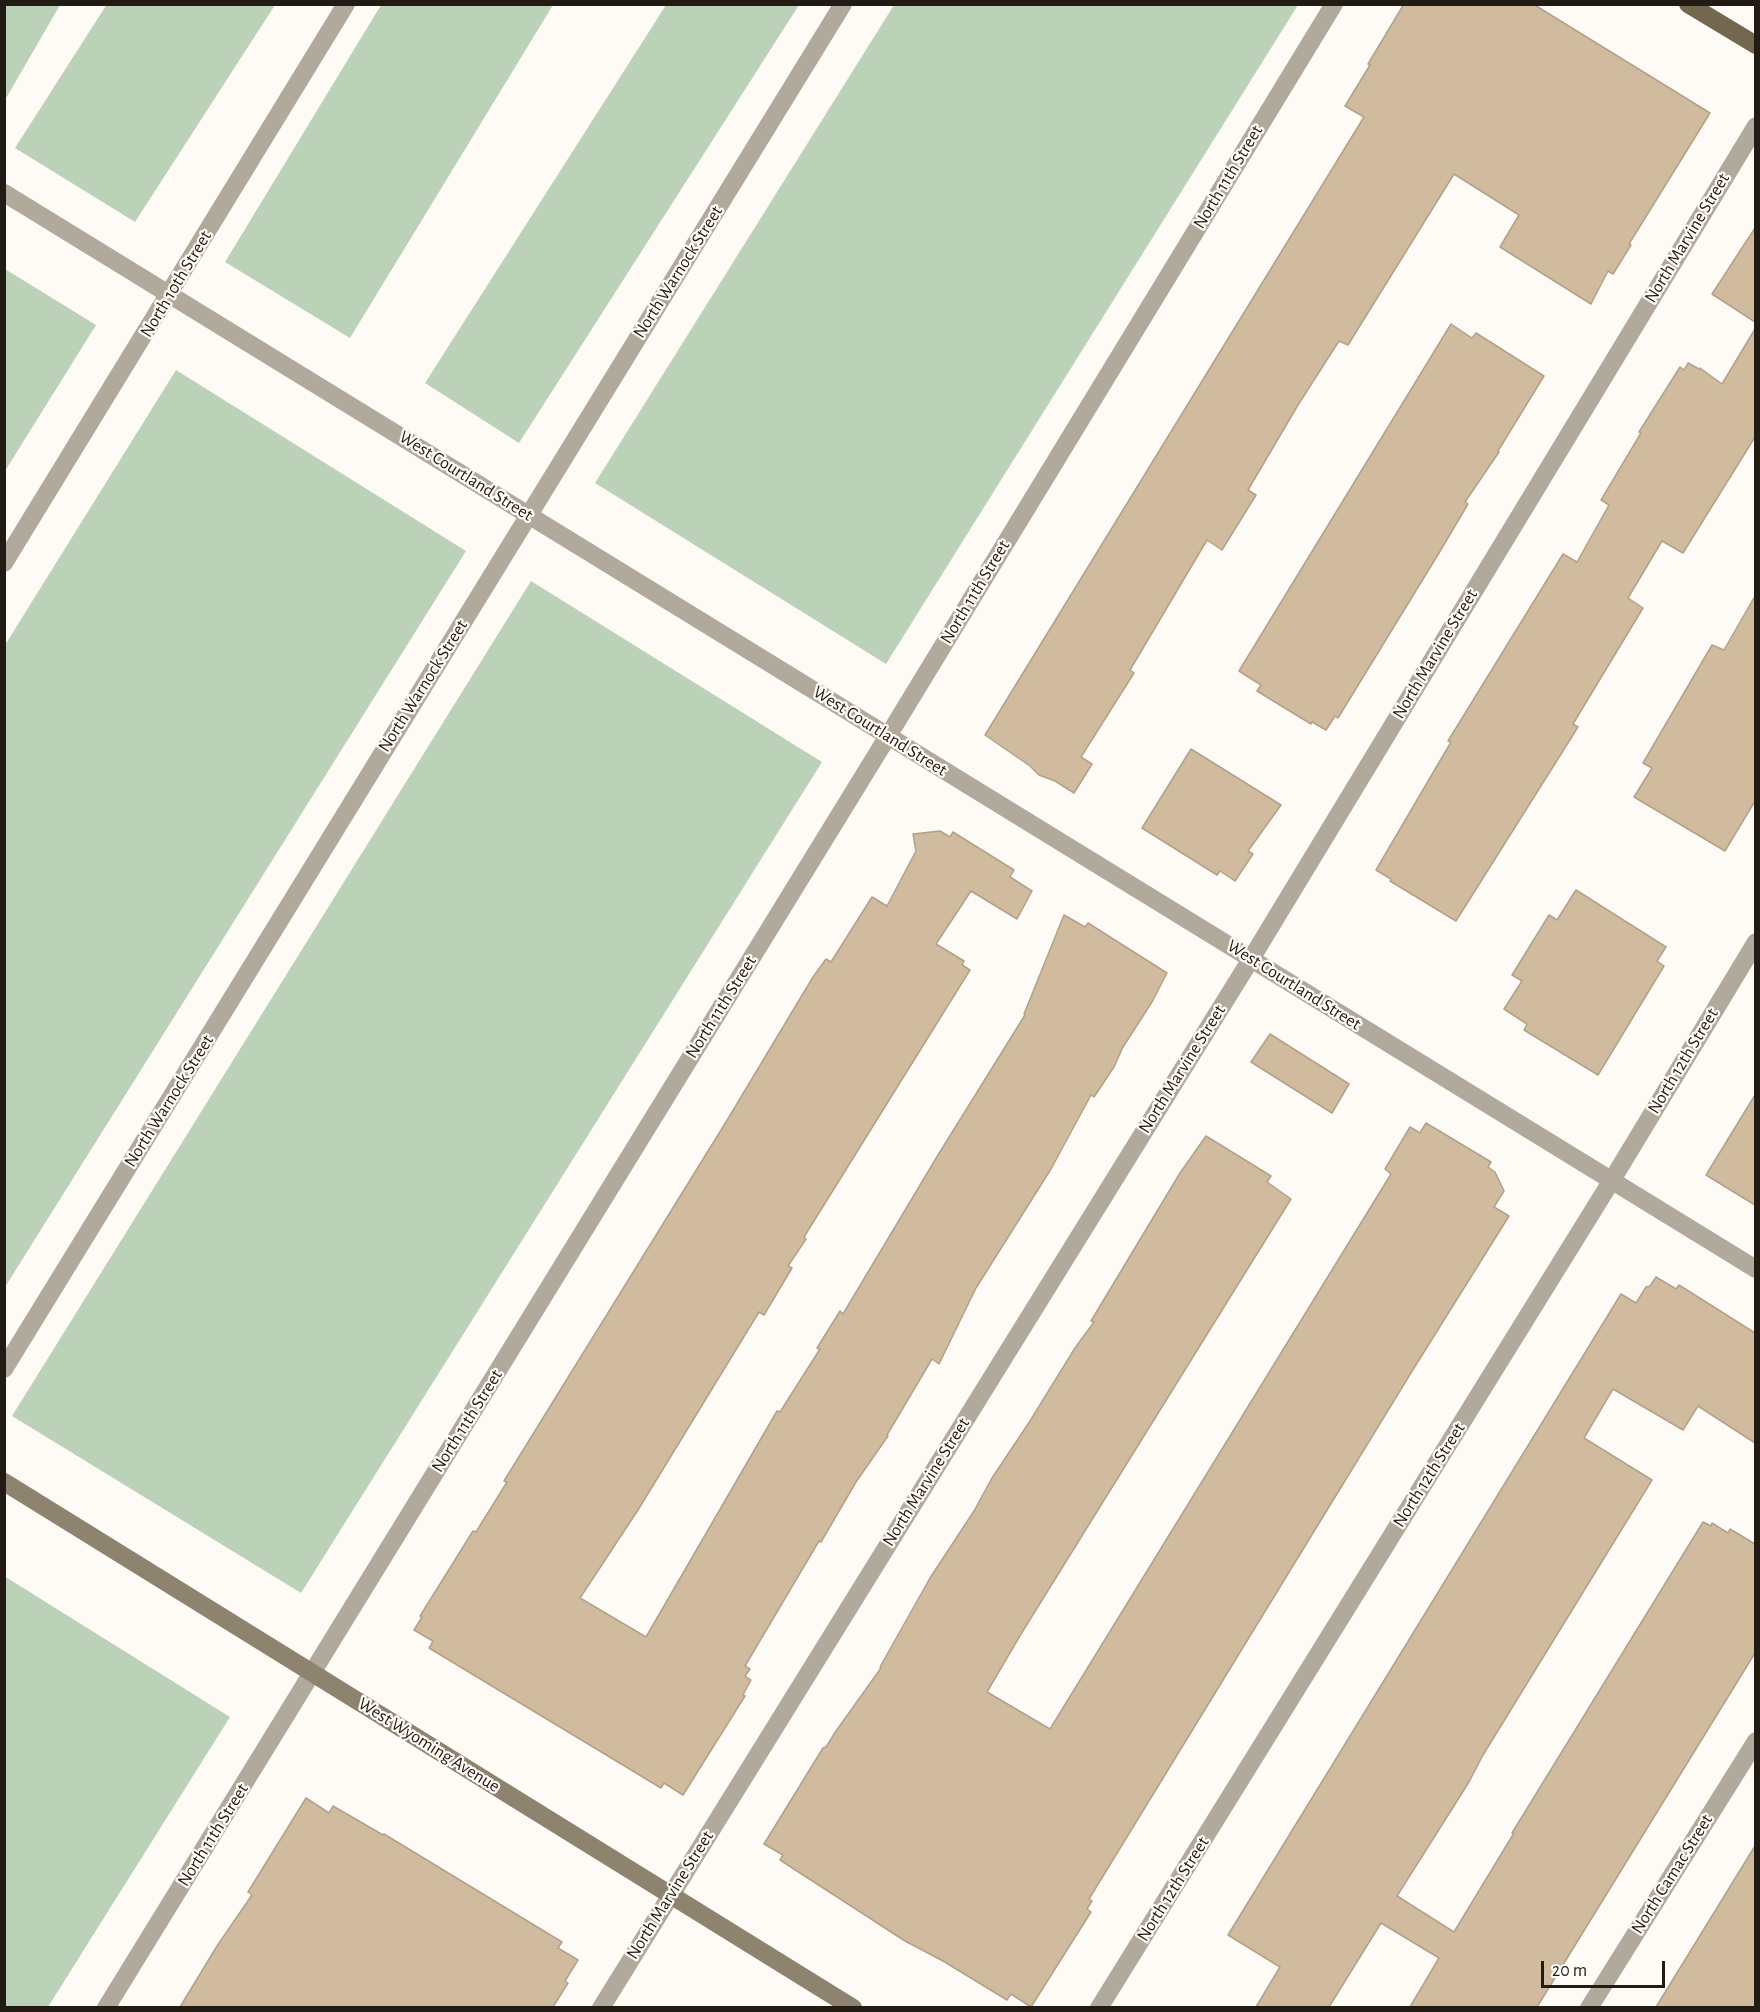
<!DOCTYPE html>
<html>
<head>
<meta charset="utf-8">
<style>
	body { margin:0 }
	#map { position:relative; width:1760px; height:2012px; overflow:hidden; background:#fefaf5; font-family:"Alegreya Sans",sans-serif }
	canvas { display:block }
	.frame { position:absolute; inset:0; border:6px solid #221b13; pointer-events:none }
	.scale { position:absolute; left:1541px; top:1961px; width:124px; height:27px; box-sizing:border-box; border:3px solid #221b13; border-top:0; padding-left:8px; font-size:18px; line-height:21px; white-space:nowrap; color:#221b13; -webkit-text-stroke:4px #fefaf5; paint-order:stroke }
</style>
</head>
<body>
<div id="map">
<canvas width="1760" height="2012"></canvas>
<div class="frame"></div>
<div class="scale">20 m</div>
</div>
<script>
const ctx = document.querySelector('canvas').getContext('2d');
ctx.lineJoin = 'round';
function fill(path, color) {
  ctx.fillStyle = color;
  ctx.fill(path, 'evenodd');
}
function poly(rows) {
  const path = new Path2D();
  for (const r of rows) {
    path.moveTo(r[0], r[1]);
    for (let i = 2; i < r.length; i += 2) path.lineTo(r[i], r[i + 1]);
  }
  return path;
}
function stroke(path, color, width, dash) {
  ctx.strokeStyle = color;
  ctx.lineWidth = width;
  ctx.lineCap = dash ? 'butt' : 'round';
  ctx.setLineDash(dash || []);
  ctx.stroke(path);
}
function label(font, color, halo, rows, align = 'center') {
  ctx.font = font + ' "Alegreya Sans",sans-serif';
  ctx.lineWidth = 4.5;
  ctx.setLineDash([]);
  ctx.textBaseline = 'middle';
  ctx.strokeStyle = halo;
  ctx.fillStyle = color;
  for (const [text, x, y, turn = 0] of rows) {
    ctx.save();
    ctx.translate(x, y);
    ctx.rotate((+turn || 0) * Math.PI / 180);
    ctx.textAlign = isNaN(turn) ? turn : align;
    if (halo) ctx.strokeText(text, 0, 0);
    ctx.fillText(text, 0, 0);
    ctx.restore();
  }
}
fill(poly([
	[5,4,60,5,5,100,4,5],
	[107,4,275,5,135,222,15,148],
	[381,5,553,5,350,338,225,262],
	[666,5,799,5,519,443,425,383],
	[894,5,1298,5,886,664,595,483],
	[5,269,96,325,5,471],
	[176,370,466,551,5,1287,5,645],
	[531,581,822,762,301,1593,12,1416],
	[4,1576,230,1717,48,2007,5,2007]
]), '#bbd2b8');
const building = poly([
	[1404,4,1533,4,1710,113,1629,244,1631,245,1613,274,1608,271,1591,304,1500,247,1519,215,1454,174,1348,345,1339,341,1298,405,1248,490,1256,495,1222,550,1207,540,1130,670,1134,673,1081,757,1092,764,1074,793,1055,781,1039,775,1030,766,985,735,1364,117,1345,106,1370,65,1368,64,1404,4],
	[1755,228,1755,322,1712,294,1755,228],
	[1451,324,1472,338,1476,333,1544,376,1498,451,1499,452,1465,502,1468,504,1439,553,1338,718,1335,716,1326,730,1312,722,1311,724,1257,691,1261,685,1239,671,1451,324],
	[1755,329,1755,437,1683,553,1662,541,1628,598,1643,608,1573,724,1578,727,1456,921,1390,881,1391,879,1376,870,1451,742,1448,741,1563,554,1577,562,1609,505,1601,500,1641,433,1639,432,1680,367,1684,370,1688,363,1699,369,1700,368,1722,384,1755,329],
	[1755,596,1755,801,1725,851,1634,797,1652,768,1643,763,1712,645,1724,650,1755,596],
	[1191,749,1281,805,1248,851,1253,854,1235,881,1220,871,1217,875,1142,828,1191,749],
	[940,831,950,837,953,832,1014,870,1010,877,1032,891,1017,919,971,891,936,944,964,961,962,965,970,970,804,1237,806,1239,788,1266,792,1268,764,1315,759,1312,638,1510,580,1598,646,1637,777,1411,780,1412,820,1349,817,1348,840,1311,843,1314,938,1155,1025,1015,1024,1014,1064,915,1085,927,1088,923,1167,973,1152,1002,1123,1047,1114,1067,1094,1097,1091,1095,1051,1169,976,1288,939,1364,932,1359,887,1435,888,1436,856,1482,821,1542,819,1541,745,1666,750,1669,745,1676,751,1680,743,1695,745,1696,683,1795,664,1783,661,1788,429,1648,433,1641,414,1630,422,1617,420,1616,473,1531,476,1532,507,1482,504,1481,726,1122,813,977,826,959,831,962,872,897,887,906,916,851,913,834,940,831],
	[1576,890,1666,947,1657,961,1664,966,1598,1075,1524,1030,1527,1024,1504,1009,1522,981,1512,975,1533,941,1549,915,1557,920,1576,890],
	[1270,1034,1349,1084,1332,1113,1251,1062,1270,1034],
	[1755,1095,1755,1205,1706,1175,1755,1095],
	[1426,1123,1491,1162,1488,1167,1495,1172,1504,1191,1494,1207,1509,1216,1414,1368,1089,1899,1092,1901,1087,1909,1091,1912,1031,2007,1011,1994,1007,2000,943,1961,905,1941,780,1860,783,1855,764,1844,823,1748,826,1747,836,1731,881,1668,880,1667,930,1578,974,1511,992,1478,1030,1421,1075,1348,1094,1322,1091,1321,1180,1173,1206,1136,1271,1176,1267,1182,1291,1199,1021,1634,987,1692,1050,1729,1391,1174,1385,1169,1410,1127,1420,1133,1426,1123],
	[1656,1277,1676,1289,1679,1285,1755,1333,1755,1443,1698,1406,1683,1430,1613,1389,1584,1438,1652,1480,1483,1755,1469,1782,1397,1896,1454,1932,1514,1833,1512,1833,1703,1522,1711,1526,1712,1523,1728,1533,1730,1529,1755,1544,1755,1653,1537,2007,1410,2007,1439,1958,1381,1923,1329,2007,1256,2007,1280,1967,1228,1935,1621,1294,1636,1303,1646,1287,1650,1286,1656,1277],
	[306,1798,329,1813,333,1806,383,1835,384,1834,562,1942,558,1948,578,1960,565,1981,568,1983,553,2007,180,2007,217,1946,252,1895,248,1892,306,1798],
	[1755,1846,1755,2007,1656,2007,1696,1942,1755,1846]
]);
fill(building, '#d0bb9e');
stroke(building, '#b2a18a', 1.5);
stroke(poly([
	[4,193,1756,1269],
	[4,563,346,4],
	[4,1369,843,4],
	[106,2008,888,736,1334,4],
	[601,2008,1251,959,1756,126],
	[1099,2008,1612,1180,1756,942],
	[1589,2008,1756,1741]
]), '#b1aa9c', 18);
stroke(poly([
	[4,1482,853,2008]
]), '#8d836f', 18);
stroke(poly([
	[1688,4,1756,45]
]), '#74674f', 18);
label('18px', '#221b13', '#fefaf5', [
	["North 11th Street",1228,177,-59],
	["North Marvine Street",1687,238,-59],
	["North Warnock Street",678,272,-58],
	["North 10th Street",176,284,-59],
	["West Courtland Street",466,476,32],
	["North 11th Street",975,592,-59],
	["North Marvine Street",1435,654,-59],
	["North Warnock Street",423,686,-58],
	["West Courtland Street",880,731,32],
	["West Courtland Street",1294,985,32],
	["North 11th Street",721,1007,-58],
	["North 12th Street",1683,1061,-59],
	["North Marvine Street",1182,1069,-58],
	["North Warnock Street",169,1101,-58],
	["North 11th Street",467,1421,-58],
	["North 12th Street",1429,1475,-58],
	["North Marvine Street",926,1482,-58],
	["West Wyoming Avenue",429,1745,32],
	["North 11th Street",213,1835,-58],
	["North Camac Street",1672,1874,-58],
	["North 12th Street",1173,1889,-58],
	["North Marvine Street",670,1895,-58]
]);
</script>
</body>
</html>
